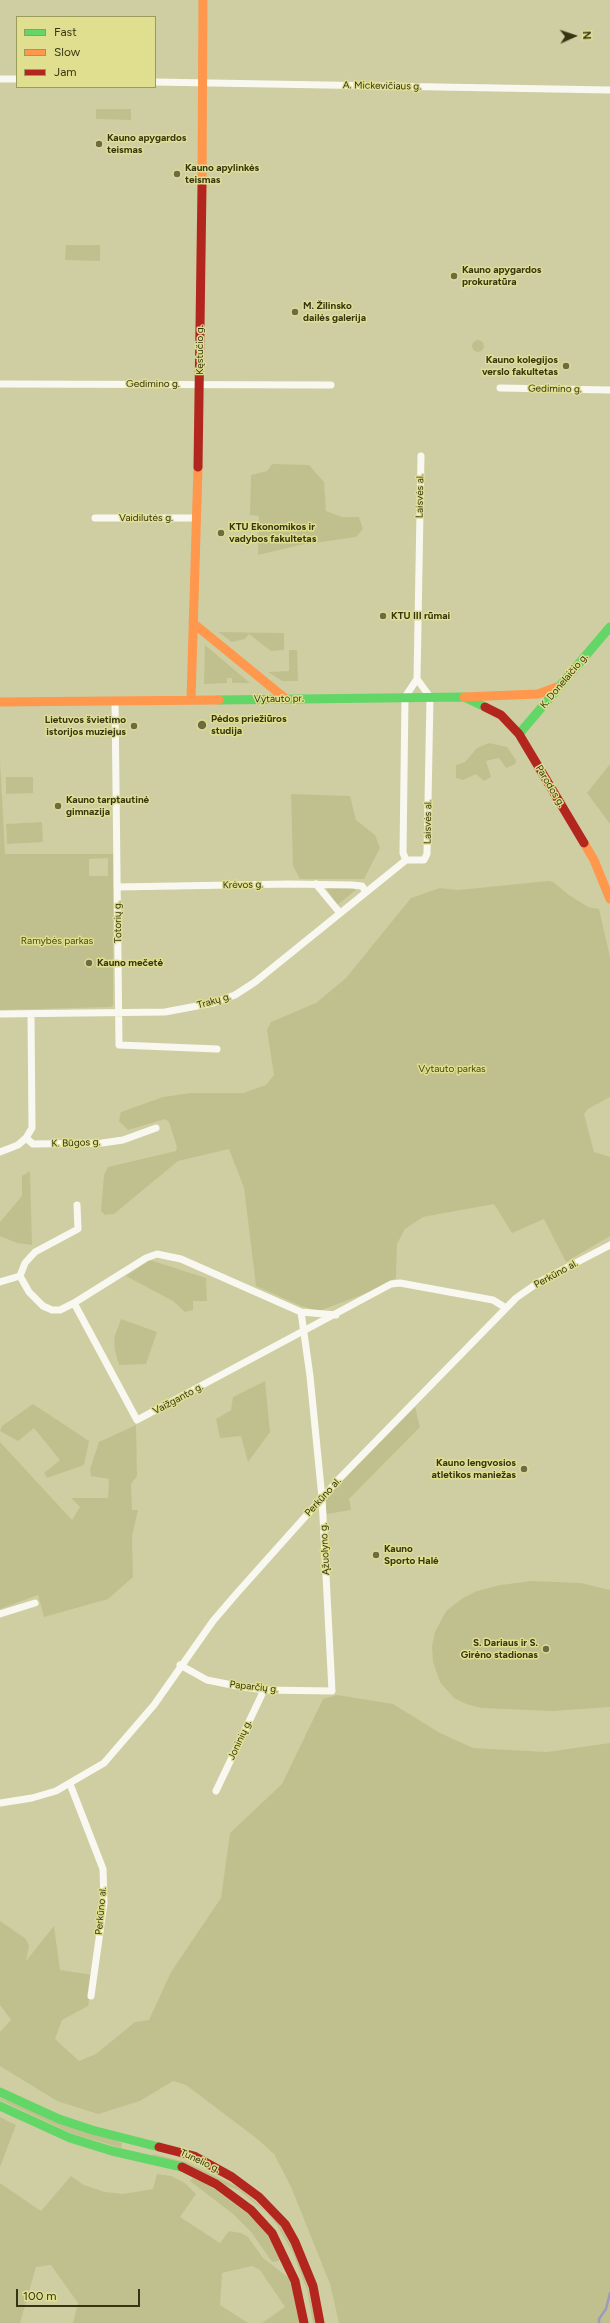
<!DOCTYPE html>
<html>
<head>
<meta charset="utf-8">
<style>
	body { margin:0 }
	#map { position:relative; width:610px; height:2323px; overflow:hidden; background:#cecea2; font-family:Figtree,sans-serif }
	canvas { display:block }
	.legend { position:absolute; left:16px; top:16px; width:140px; height:72px; box-sizing:border-box; background:#e0df90; border:1px solid #9c9b5e; margin:0; padding:5px 7px; list-style:none; font-size:12px; color:#353514 }
	.legend li { display:flex; align-items:center; gap:8px; height:20px }
	.legend b { width:20px; border:1px solid #9c9b5e }
	.north { position:absolute; left:554px; top:16px; width:40px; height:40px; -webkit-text-stroke:3px #e0df90; paint-order:stroke; rotate:87deg; font-size:11px; font-weight:700; line-height:16px; text-align:center; color:#353514 }
	.north::after { content:''; display:block; margin:auto; width:14px; height:18px; background:#353514; clip-path:polygon(50% 0,100% 100%,50% 72%,0 100%) }
	.scale { position:absolute; left:16px; top:2289px; width:124px; height:18px; box-sizing:border-box; border:2px solid #353514; border-top:0; padding-left:5px; font-size:12px; line-height:14px; white-space:nowrap; color:#353514; -webkit-text-stroke:3px #e0df90; paint-order:stroke }
</style>
</head>
<body>
<div id="map">
<canvas width="610" height="2323"></canvas>
<ul class="legend">
<li><b style="height:5px;background:#63d668"></b>Fast</li>
<li><b style="height:5px;background:#ff974d"></b>Slow</li>
<li><b style="height:5px;background:#b3261e"></b>Jam</li>
</ul>
<div class="north">N</div>
<div class="scale">100 m</div>
</div>
<script>
const ctx = document.querySelector('canvas').getContext('2d');
ctx.lineJoin = 'round';
function fill(path, color) {
  ctx.fillStyle = color;
  ctx.fill(path, 'evenodd');
}
function poly(rows) {
  const path = new Path2D();
  for (const r of rows) {
    if (r.length === 3) {
      path.moveTo(r[0] + r[2], r[1]);
      path.arc(r[0], r[1], r[2], 0, 2 * Math.PI);
      continue;
    }
    path.moveTo(r[0], r[1]);
    for (let i = 2; i < r.length; i += 2) path.lineTo(r[i], r[i + 1]);
  }
  return path;
}
function stroke(path, color, width, dash) {
  ctx.strokeStyle = color;
  ctx.lineWidth = width;
  ctx.lineCap = dash ? 'butt' : 'round';
  ctx.setLineDash(dash || []);
  ctx.stroke(path);
}
function label(font, color, halo, rows, align = 'center') {
  ctx.font = font + ' Figtree,sans-serif';
  ctx.lineWidth = 3;
  ctx.setLineDash([]);
  ctx.textBaseline = 'middle';
  ctx.strokeStyle = halo;
  ctx.fillStyle = color;
  for (const [text, x, y, turn = 0] of rows) {
    ctx.save();
    ctx.translate(x, y);
    ctx.rotate((+turn || 0) * Math.PI / 180);
    ctx.textAlign = isNaN(turn) ? turn : align;
    if (halo) ctx.strokeText(text, 0, 0);
    ctx.fillText(text, 0, 0);
    ctx.restore();
  }
}
fill(poly([
	[96,109,131,109,131,120,96,119],
	[66,245,100,245,100,261,65,260],
	[478,346,6],
	[272,464,309,465,324,482,326,511,342,517,359,517,363,529,356,537,300,545,258,555,259,516,250,515,251,475,267,471],
	[218,632,284,633,284,650,271,651,249,634,245,639,232,642],
	[205,645,250,683,232,683,232,678,227,678,227,683,204,684],
	[289,650,297,650,298,681,282,681,268,672,289,671],
	[489,743,507,747,516,760,515,764,506,768,499,758,486,761,491,777,484,781,476,774,463,780,456,778,456,765,465,762,477,748],
	[0,759,5,854,113,854,113,1005,111,1007,0,1010],
	[108,858,108,876,89,876,89,859],
	[610,764,610,824,587,793],
	[6,777,33,777,33,793,6,794],
	[291,794,350,796,356,820,375,835,380,848,364,879,300,879,293,866],
	[42,822,43,842,7,844,6,824],
	[548,881,553,882,569,895,588,907,599,909,610,957,610,1097,588,1109,584,1114,594,1152,610,1157,610,1236,566,1262,544,1219,512,1233,494,1204,423,1217,405,1229,397,1244,396,1278,372,1291,319,1311,301,1306,256,1286,244,1188,229,1149,178,1161,114,1214,105,1215,101,1211,104,1175,108,1167,176,1151,177,1147,169,1122,165,1119,128,1130,119,1121,121,1112,163,1097,191,1093,243,1093,266,1085,274,1075,267,1030,271,1022,316,1003,346,978,411,898,440,888,458,890],
	[326,888,353,888,356,890,337,905],
	[30,1171,32,1245,17,1243,0,1236,0,1222,22,1196,22,1176],
	[150,1260,206,1278,207,1301,193,1301,193,1310,185,1312,173,1301,126,1276],
	[121,1319,157,1332,146,1364,119,1365,115,1351,114,1338],
	[265,1381,270,1432,248,1462,241,1436,220,1438,216,1419,231,1410,233,1397],
	[33,1404,89,1441,84,1465,47,1478,44,1473,60,1460,34,1428,18,1441,0,1431,2,1426],
	[415,1407,420,1427,349,1499,351,1510,327,1514,324,1499],
	[136,1425,137,1476,131,1484,132,1510,138,1510,132,1536,133,1577,108,1599,44,1617,38,1595,0,1609,0,1442,72,1520,80,1507,71,1498,108,1498,109,1479,91,1476,90,1469,99,1442],
	[532,1581,581,1583,610,1590,610,1707,553,1711,481,1708,466,1704,454,1698,440,1682,433,1662,432,1646,435,1632,446,1611,463,1598,477,1591,500,1585],
	[337,1695,393,1704,440,1733,473,1748,547,1752,610,1743,610,2323,339,2323,330,2284,291,2187,274,2154,256,2138,186,2085,173,2081,140,2101,98,2114,57,2101,0,2066,0,2032,11,2020,0,2005,0,1921,26,1939,29,1946,26,1961,54,1926,60,1970,93,1975,88,2006,62,2020,55,2039,79,2061,96,2054,135,2022,149,2020,171,1972,221,1898,230,1833,282,1784,323,1699],
	[0,2098,122,2143,121,2148,73,2134,0,2100],
	[0,2117,16,2125,0,2167],
	[153,2154,186,2162,240,2188,280,2224,304,2272,316,2323,313,2323,307,2290,293,2253,277,2225,267,2213,240,2191,152,2155],
	[157,2174,171,2176,185,2183,196,2194,180,2217,220,2243,229,2231,241,2233,248,2237,263,2258,289,2278,298,2308,300,2323,262,2323,285,2307,260,2270,252,2266,222,2273,220,2305,248,2323,73,2323,78,2303,51,2265,36,2267,20,2323,0,2323,0,2183,41,2211,71,2176,84,2185,105,2192,123,2194,153,2189],
	[193,2177,213,2188,246,2212,266,2232,280,2259,278,2261,273,2262,270,2259,251,2232,233,2214,190,2181]
]), '#c0c08f');
stroke(poly([
	[599,2323,599,2319,606,2309,610,2293]
]), '#9f9abc', 2.5);
stroke(poly([
	[0,79,17,79],
	[155,82,610,90],
	[0,384,331,385],
	[500,388,610,390],
	[95,518,196,518],
	[115,701,119,1045,217,1049],
	[406,860,403,853,405,697,417,679,421,456],
	[406,860,424,860,427,854,430,697,417,679],
	[316,884,340,913],
	[117,887,289,884,352,885,362,886,366,892],
	[0,1014,165,1012,213,1003,235,995,255,982,406,860],
	[26,1138,32,1128,31,1014],
	[0,1152,18,1145,26,1138,33,1144,102,1143,123,1140,156,1128],
	[20,1276,25,1263,35,1252,78,1229,77,1205],
	[0,1282,20,1276,29,1292,43,1306,52,1310,60,1310,74,1303,137,1420,391,1284,400,1283,493,1300,506,1308],
	[74,1303,146,1258,157,1254,181,1259,301,1312,336,1315],
	[0,1614,35,1603],
	[180,1665,207,1680,237,1686,264,1690,332,1691,322,1498,310,1376,301,1312],
	[70,1784,103,1869,104,1903,91,1996],
	[216,1791,264,1690],
	[0,1803,32,1798,56,1791,104,1763,154,1705,213,1621,237,1593,338,1480,516,1298,539,1282,610,1245]
]), '#f8f8f1', 7);
stroke(poly([
	[219,700,464,697,485,707],
	[519,734,610,627],
	[0,2092,59,2119,92,2130,159,2147],
	[0,2106,70,2138,112,2151,182,2167]
]), '#63d668', 9);
stroke(poly([
	[202,186,203,0],
	[193,623,286,699],
	[464,697,538,694,557,687],
	[191,700,198,467],
	[0,702,219,700],
	[584,843,594,860,610,899]
]), '#ff974d', 9);
stroke(poly([
	[198,467,202,186],
	[485,707,501,715,519,734,584,843],
	[159,2147,194,2156,232,2177,259,2197,285,2224,295,2242,313,2286,320,2323],
	[182,2167,216,2184,251,2210,272,2233,295,2281,304,2323]
]), '#b3261e', 9);
for (const [x, y, r, color] of [
	[99,144,4,"#6b6b46"],
	[177,174,4,"#6b6b46"],
	[454,276,4,"#6b6b46"],
	[295,312,4,"#6b6b46"],
	[566,366,4,"#6b6b46"],
	[221,533,4,"#6b6b46"],
	[383,616,4,"#6b6b46"],
	[202,725,5,"#6b6b46"],
	[134,726,4,"#6b6b46"],
	[58,806,4,"#6b6b46"],
	[89,963,4,"#6b6b46"],
	[524,1469,4,"#6b6b46"],
	[376,1555,4,"#6b6b46"],
	[546,1649,4,"#6b6b46"]
]) {
  const dot = new Path2D();
  dot.arc(x, y, r, 0, 2 * Math.PI);
  ctx.fillStyle = color;
  ctx.fill(dot);
  stroke(dot, '#e0df90', 1.5);
}
label('10px', '#353514', '#e0df90', [
	["A. Mickevičiaus g.",382,86,1],
	["Kęstučio g.",200,350,-90],
	["Gedimino g.",153,384],
	["Gedimino g.",555,389,1],
	["Laisvės al.",420,496,-89],
	["Vaidilutės g.",146,518],
	["K. Donelaičio g.",564,681,-50],
	["Vytauto pr.",279,699,-1],
	["Parodos g.",550,786,59],
	["Laisvės al.",428,822,-89],
	["Krėvos g.",243,885,-1],
	["Totorių g.",118,922,-91],
	["Trakų g.",214,1001,-16],
	["K. Būgos g.",76,1143,-2],
	["Perkūno al.",556,1274,-29],
	["Vaižganto g.",178,1399,-28],
	["Perkūno al.",323,1497,-48],
	["Ąžuolyno g.",325,1549,-93],
	["Paparčių g.",254,1687,6],
	["Joninių g.",240,1740,-65],
	["Perkūno al.",101,1911,-85],
	["Tunelio g.",200,2161,25]
]);
label('bold 10px', '#353514', '#e0df90', [
	["Kauno apygardos",107,138],
	["teismas",107,150],
	["Kauno apylinkės",185,168],
	["teismas",185,180],
	["Kauno apygardos",462,270],
	["prokuratūra",462,282],
	["M. Žilinsko",303,306],
	["dailės galerija",303,318],
	["Kauno kolegijos",558,360,"right"],
	["verslo fakultetas",558,372,"right"],
	["KTU Ekonomikos ir",229,527],
	["vadybos fakultetas",229,539],
	["KTU III rūmai",391,616],
	["Pėdos priežiūros",211,719],
	["studija",211,731],
	["Lietuvos švietimo",126,720,"right"],
	["istorijos muziejus",126,732,"right"],
	["Kauno tarptautinė",66,800],
	["gimnazija",66,812],
	["Kauno mečetė",97,963],
	["Kauno lengvosios",516,1463,"right"],
	["atletikos maniežas",516,1475,"right"],
	["Kauno",384,1549],
	["Sporto Halė",384,1561],
	["S. Dariaus ir S.",538,1643,"right"],
	["Girėno stadionas",538,1655,"right"]
], 'left');
label('10px', '#49480b', '#e0df90', [
	["Ramybės parkas",57,941],
	["Vytauto parkas",452,1069]
]);
</script>
</body>
</html>
